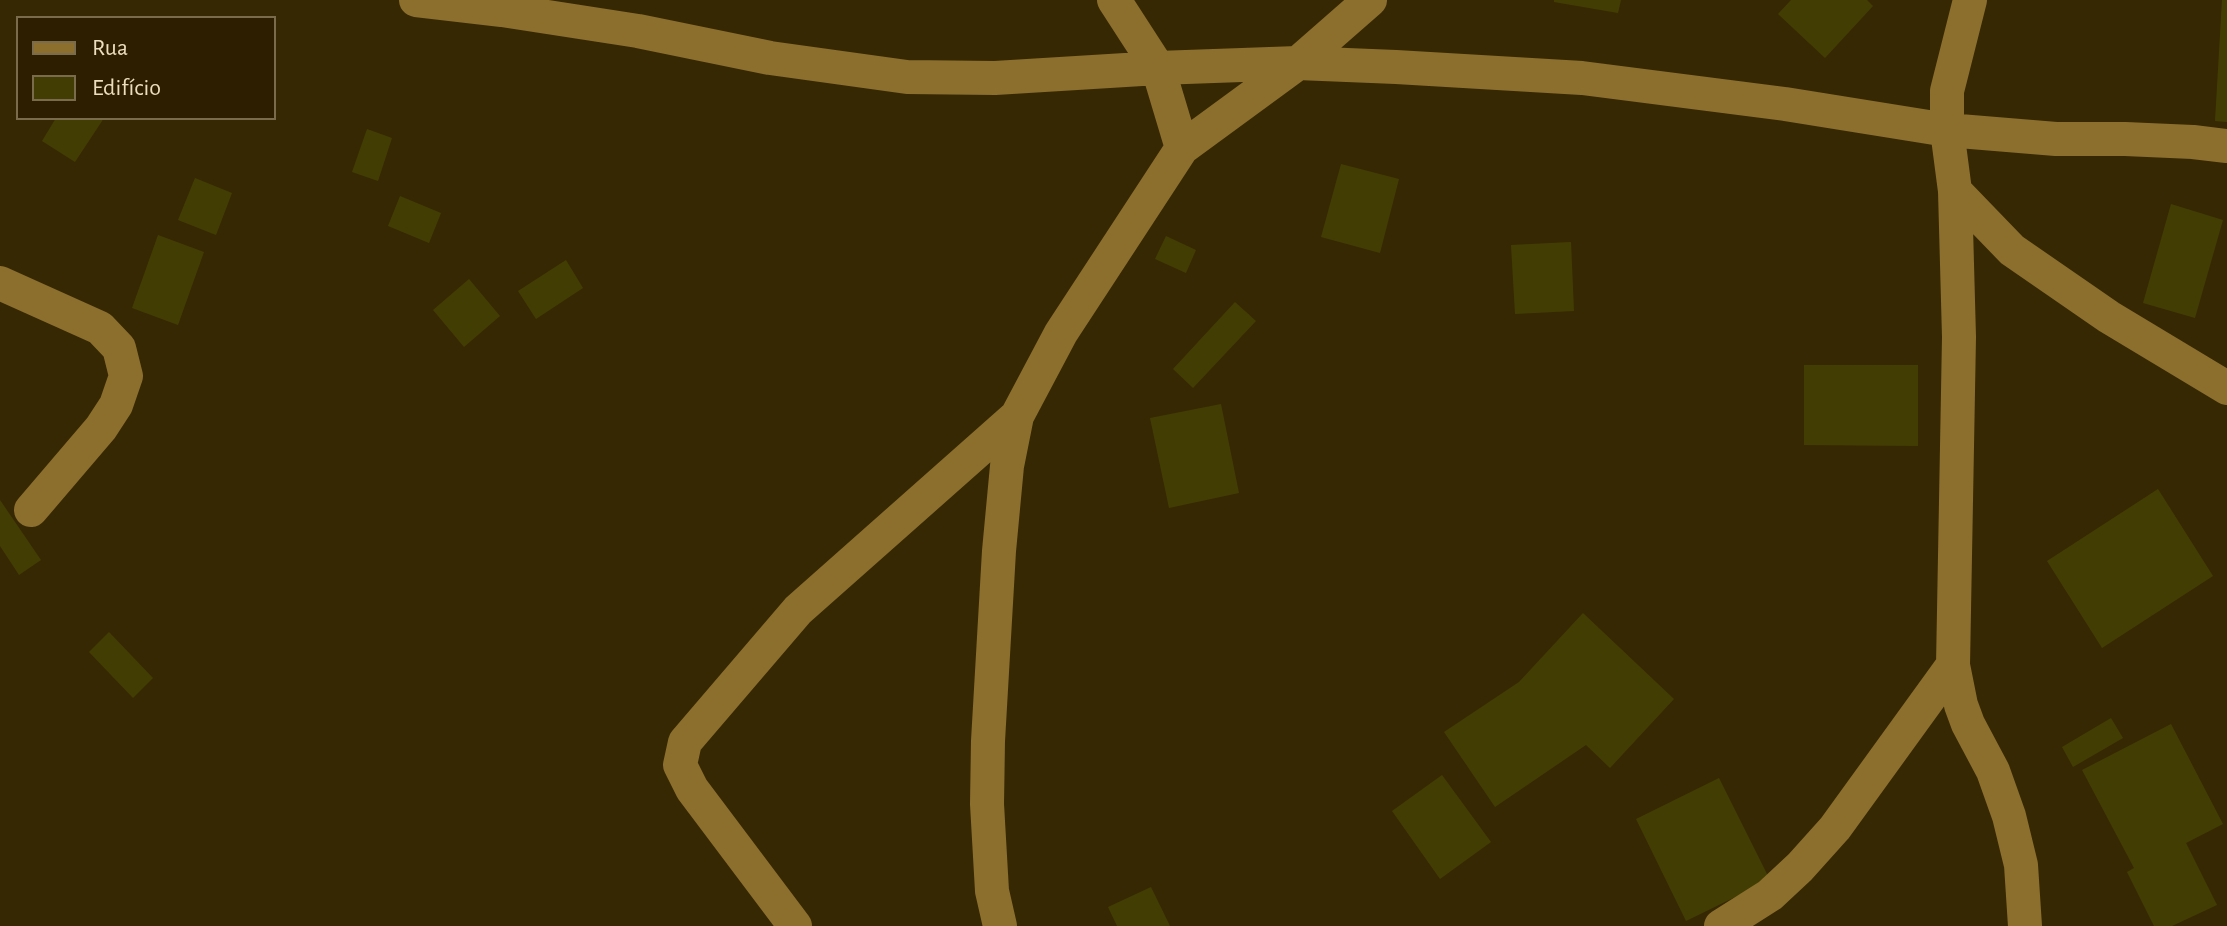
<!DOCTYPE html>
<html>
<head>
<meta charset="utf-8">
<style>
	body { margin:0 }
	#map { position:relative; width:2227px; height:926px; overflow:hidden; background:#372804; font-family:"Alegreya Sans",sans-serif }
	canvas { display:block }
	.legend { position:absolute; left:16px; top:16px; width:260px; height:104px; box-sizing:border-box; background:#2d1e00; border:2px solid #7a6b4c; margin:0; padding:10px 14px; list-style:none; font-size:24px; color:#eddebe }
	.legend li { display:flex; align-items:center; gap:16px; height:40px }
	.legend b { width:40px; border:2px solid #7a6b4c }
</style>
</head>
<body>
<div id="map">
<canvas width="2227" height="926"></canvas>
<ul class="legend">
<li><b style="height:10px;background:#8c6f2d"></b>Rua</li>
<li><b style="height:22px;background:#423e03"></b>Edifício</li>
</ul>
</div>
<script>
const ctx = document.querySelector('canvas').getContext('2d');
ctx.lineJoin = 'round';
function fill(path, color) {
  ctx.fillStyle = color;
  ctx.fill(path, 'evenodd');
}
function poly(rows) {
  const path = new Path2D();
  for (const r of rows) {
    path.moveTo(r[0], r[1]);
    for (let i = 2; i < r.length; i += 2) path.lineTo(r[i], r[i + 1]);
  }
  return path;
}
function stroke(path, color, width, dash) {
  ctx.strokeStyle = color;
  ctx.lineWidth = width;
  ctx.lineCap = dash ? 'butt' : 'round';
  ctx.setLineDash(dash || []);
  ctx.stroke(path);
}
fill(poly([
	[1554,0,1621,0,1618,13,1554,2],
	[1791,0,1867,0,1873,6,1825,58,1778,14],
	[2222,0,2227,0,2227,122,2215,121],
	[56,118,104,118,75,162,42,141],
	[367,129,392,138,378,181,352,172],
	[1341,164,1399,179,1380,253,1321,237],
	[195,178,232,193,216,235,178,220],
	[400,196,441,213,429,243,388,226],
	[2171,204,2223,220,2195,318,2143,303],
	[158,235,204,252,178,325,132,308],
	[1166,236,1196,250,1186,273,1155,259],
	[1571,242,1574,311,1515,314,1511,245],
	[566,260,583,288,536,319,518,291],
	[469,279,500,316,464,347,433,310],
	[1235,302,1256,321,1193,388,1173,369],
	[1804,365,1918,365,1918,446,1804,445],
	[1221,404,1239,493,1169,508,1150,418],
	[2158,489,2213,576,2102,648,2047,561],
	[0,500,41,560,19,575,0,546],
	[1583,613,1674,699,1610,768,1586,745,1495,807,1444,732,1519,682],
	[109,632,153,678,133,698,89,652],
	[2111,718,2123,738,2073,767,2062,747],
	[2171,724,2223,824,2186,843,2217,905,2172,926,2154,926,2127,872,2134,868,2082,770],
	[1442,775,1491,842,1440,879,1392,811],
	[1719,778,1770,880,1686,921,1636,819],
	[1151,887,1170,926,1117,926,1108,907]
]), '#423e03');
stroke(poly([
	[416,0,502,10,638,31,770,58,907,77,995,78,1158,68,1298,63,1396,67,1582,78,1785,104,1947,130,2056,139,2125,139,2193,142,2227,146],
	[1114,0,1158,68,1182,148],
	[1970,0,1947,91,1947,130,1955,191,1959,337,1953,665,1961,705,1968,724,1993,771,2009,816,2021,865,2025,926],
	[1955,191,2012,250,2109,317,2227,388],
	[0,283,100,328,119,348,126,376,116,405,101,428,31,510],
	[795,926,692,789,680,765,685,742,798,610,1017,416],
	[1000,926,992,891,987,804,988,741,999,551,1007,466,1017,416,1061,333,1182,148,1298,63,1370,0],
	[1721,926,1770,895,1800,867,1835,828,1953,665]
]), '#8c6f2d', 34);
</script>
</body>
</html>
